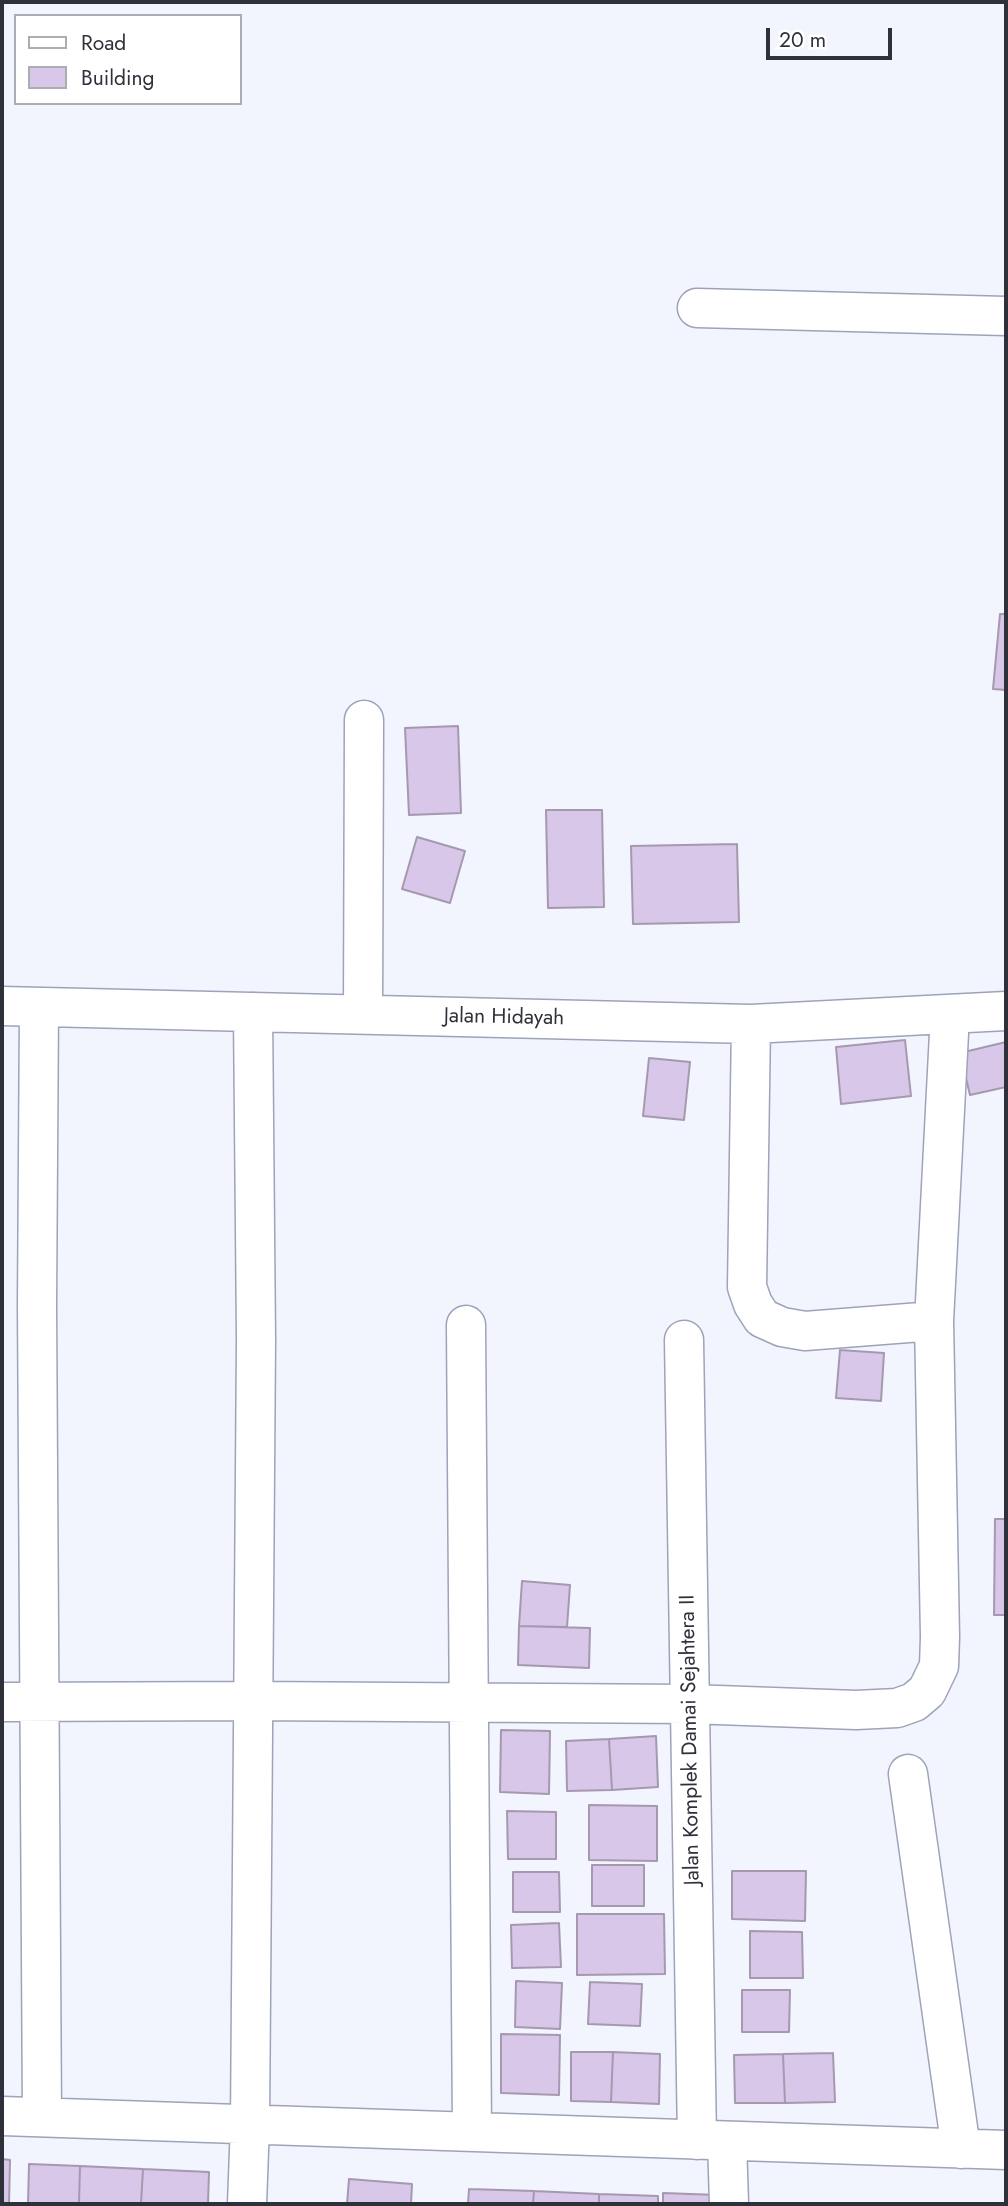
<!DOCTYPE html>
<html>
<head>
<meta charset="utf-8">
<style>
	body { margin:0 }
	#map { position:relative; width:1008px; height:2206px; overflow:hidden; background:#f2f4fe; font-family:Jost,sans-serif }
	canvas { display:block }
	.frame { position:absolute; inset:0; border:4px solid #2f313a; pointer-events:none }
	.legend { position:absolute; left:14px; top:14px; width:228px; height:91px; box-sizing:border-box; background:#fff; border:2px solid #acadb0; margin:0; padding:9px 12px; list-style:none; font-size:21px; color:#2f313a }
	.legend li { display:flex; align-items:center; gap:14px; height:35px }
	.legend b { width:35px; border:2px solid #acadb0 }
	.scale { position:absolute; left:766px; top:28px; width:126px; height:32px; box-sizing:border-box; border:4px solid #2f313a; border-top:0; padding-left:9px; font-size:21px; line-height:24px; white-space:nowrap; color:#2f313a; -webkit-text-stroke:5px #fff; paint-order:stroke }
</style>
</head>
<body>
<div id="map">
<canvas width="1008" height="2206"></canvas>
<div class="frame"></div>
<ul class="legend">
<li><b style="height:9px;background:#fff"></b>Road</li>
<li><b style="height:19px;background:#d9c7e9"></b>Building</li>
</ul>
<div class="scale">20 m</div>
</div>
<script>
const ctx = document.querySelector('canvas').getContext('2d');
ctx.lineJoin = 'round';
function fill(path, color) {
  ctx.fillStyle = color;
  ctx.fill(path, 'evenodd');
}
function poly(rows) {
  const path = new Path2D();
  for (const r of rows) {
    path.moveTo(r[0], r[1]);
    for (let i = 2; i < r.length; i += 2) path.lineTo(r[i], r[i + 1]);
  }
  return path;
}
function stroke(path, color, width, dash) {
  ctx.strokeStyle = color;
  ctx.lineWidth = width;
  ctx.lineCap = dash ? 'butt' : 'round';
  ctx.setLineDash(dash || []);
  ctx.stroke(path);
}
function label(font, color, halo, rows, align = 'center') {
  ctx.font = font + ' Jost,sans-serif';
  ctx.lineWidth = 5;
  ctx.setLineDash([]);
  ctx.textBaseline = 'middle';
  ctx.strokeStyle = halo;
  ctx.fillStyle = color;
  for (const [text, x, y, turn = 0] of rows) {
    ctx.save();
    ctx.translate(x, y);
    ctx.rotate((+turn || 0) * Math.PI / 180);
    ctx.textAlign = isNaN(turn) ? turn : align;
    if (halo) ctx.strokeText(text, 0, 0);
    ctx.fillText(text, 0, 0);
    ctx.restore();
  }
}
const building = poly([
	[1000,614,1006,614,1006,690,993,689,1000,614],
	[458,726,461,813,409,815,405,728,458,726],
	[546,810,602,810,604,907,548,908,546,810],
	[417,837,465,851,450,903,402,889,417,837],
	[737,844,739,922,633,924,631,846,737,844],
	[905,1040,911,1096,841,1104,836,1047,905,1040],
	[1006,1042,1006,1087,970,1095,960,1053,1006,1042],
	[649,1058,690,1062,684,1120,643,1116,649,1058],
	[840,1350,884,1353,881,1401,836,1398,840,1350],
	[995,1519,1006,1519,1006,1615,994,1615,995,1519],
	[522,1581,570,1585,567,1627,519,1626,522,1581],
	[519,1626,590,1628,589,1668,518,1665,519,1626],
	[501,1730,550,1731,549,1794,500,1792,501,1730],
	[656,1736,658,1787,612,1790,609,1739,656,1736],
	[609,1739,612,1790,567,1791,566,1741,609,1739],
	[589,1805,657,1806,657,1861,589,1860,589,1805],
	[507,1811,556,1812,556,1859,508,1859,507,1811],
	[592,1865,644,1865,644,1906,592,1906,592,1865],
	[732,1871,806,1871,805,1921,732,1919,732,1871],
	[513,1872,559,1872,560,1912,513,1912,513,1872],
	[577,1914,664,1914,665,1974,577,1975,577,1914],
	[559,1923,561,1967,512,1968,511,1925,559,1923],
	[750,1931,802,1932,803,1978,750,1978,750,1931],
	[516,1981,562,1983,560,2029,515,2027,516,1981],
	[590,1982,642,1984,640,2026,588,2024,590,1982],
	[742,1990,790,1990,789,2032,742,2032,742,1990],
	[501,2034,560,2035,559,2095,501,2093,501,2034],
	[571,2052,613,2052,611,2102,571,2101,571,2052],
	[613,2052,660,2054,659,2104,611,2102,613,2052],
	[833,2053,835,2102,785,2103,783,2054,833,2053],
	[783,2054,785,2103,735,2103,734,2055,783,2054],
	[2,2159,10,2160,9,2204,2,2204,2,2159],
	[29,2164,80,2166,79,2204,28,2204,29,2164],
	[80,2166,143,2169,141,2204,79,2204,80,2166],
	[143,2169,209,2172,208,2204,141,2204,143,2169],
	[349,2179,412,2184,411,2204,347,2204,349,2179],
	[469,2189,534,2191,533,2204,468,2204,469,2189],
	[534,2191,599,2194,599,2204,533,2204,534,2191],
	[663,2193,718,2195,718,2204,663,2204,663,2193],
	[599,2194,658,2196,658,2204,599,2204,599,2194]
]);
fill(building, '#d9c7e9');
stroke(building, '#a499ae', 2);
const minor = poly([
	[697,308,1006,316],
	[2,1006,751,1024,1006,1011],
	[39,1007,37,1305,42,2117],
	[363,1014,364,720],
	[751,1024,747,1287,753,1304,762,1318,782,1327,805,1331,934,1321],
	[466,1325,472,2132],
	[684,1340,697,2140],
	[2,1702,253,1701,690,1704,856,1710,897,1708,914,1702,927,1691,939,1666,940,1637,934,1321,950,1014],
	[908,1774,961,2149],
	[2,2116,1006,2150],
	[727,2141,729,2204],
	[247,2204,250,2124,256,1340,253,1012]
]);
stroke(minor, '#9da3b9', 41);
stroke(minor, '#fff', 38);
label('21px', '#2f313a', '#fff', [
	["Jalan Hidayah",504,1018,1],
	["Jalan Komplek Damai Sejahtera II",691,1740,-91]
]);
</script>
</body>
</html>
